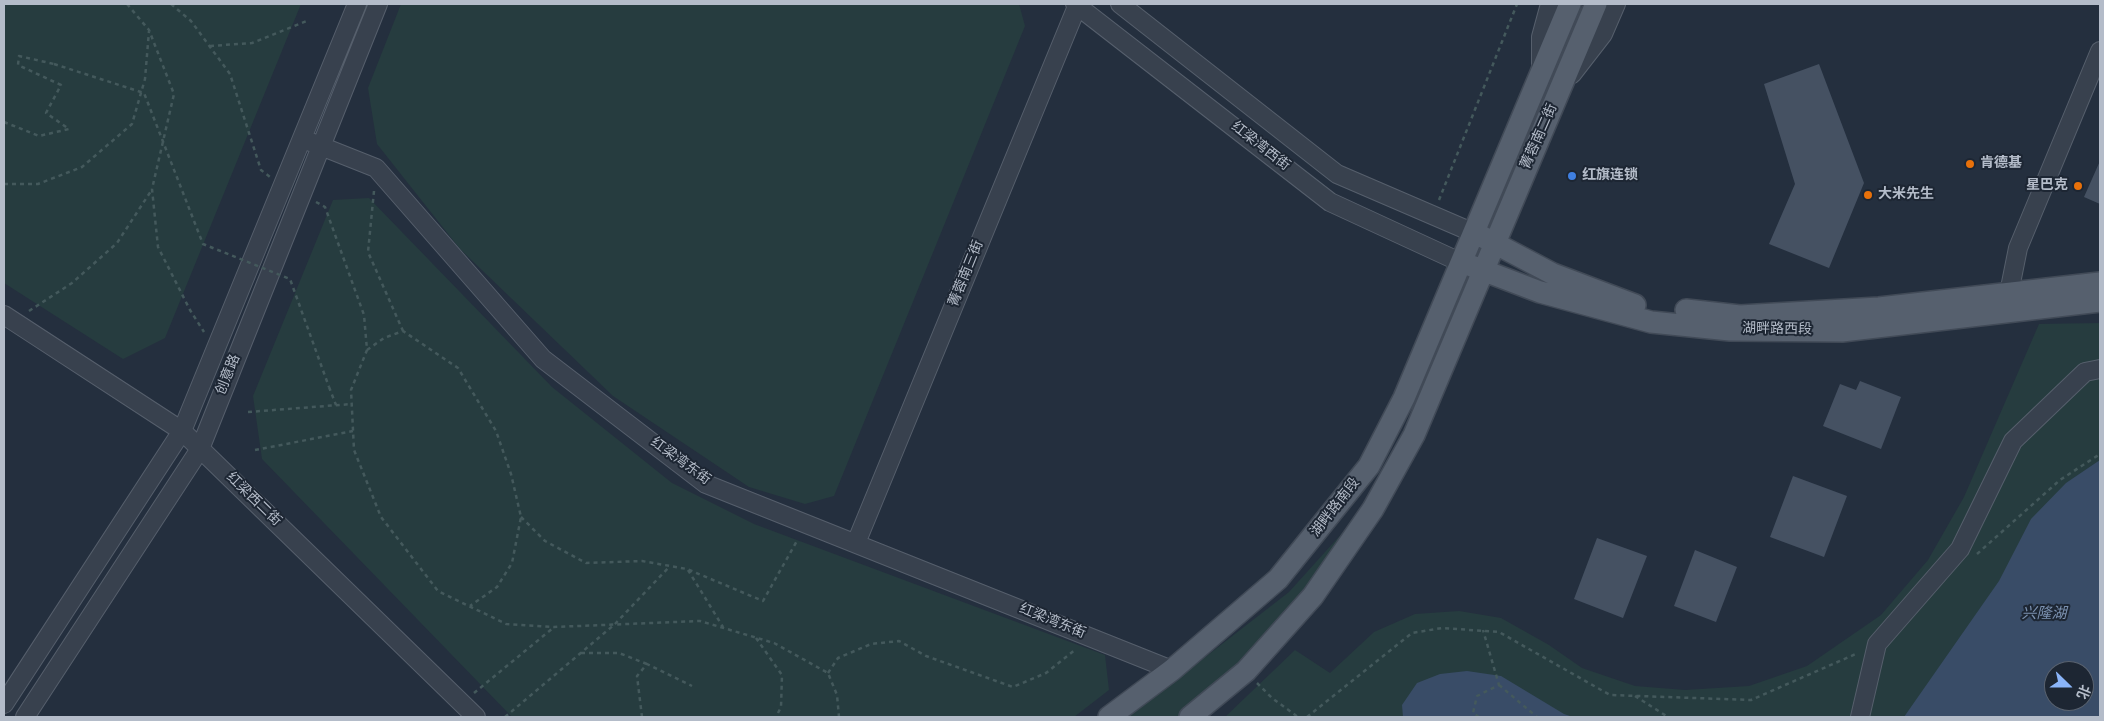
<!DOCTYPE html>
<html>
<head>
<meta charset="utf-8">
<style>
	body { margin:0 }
	#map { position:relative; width:2104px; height:721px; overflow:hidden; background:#242f3e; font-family:Overpass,"Noto Sans SC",sans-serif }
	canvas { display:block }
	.frame { position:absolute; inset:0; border:5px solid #b4bcc9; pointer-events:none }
	.north { position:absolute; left:2044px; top:661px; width:50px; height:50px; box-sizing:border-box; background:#1d2633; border:1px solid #59626f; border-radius:50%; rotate:112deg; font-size:14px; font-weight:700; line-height:20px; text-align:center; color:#b4bcc9 }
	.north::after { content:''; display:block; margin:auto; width:18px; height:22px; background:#8ab4f8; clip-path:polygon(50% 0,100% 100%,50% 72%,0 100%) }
</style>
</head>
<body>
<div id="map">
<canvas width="2104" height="721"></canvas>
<div class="frame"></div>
<div class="north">北</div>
</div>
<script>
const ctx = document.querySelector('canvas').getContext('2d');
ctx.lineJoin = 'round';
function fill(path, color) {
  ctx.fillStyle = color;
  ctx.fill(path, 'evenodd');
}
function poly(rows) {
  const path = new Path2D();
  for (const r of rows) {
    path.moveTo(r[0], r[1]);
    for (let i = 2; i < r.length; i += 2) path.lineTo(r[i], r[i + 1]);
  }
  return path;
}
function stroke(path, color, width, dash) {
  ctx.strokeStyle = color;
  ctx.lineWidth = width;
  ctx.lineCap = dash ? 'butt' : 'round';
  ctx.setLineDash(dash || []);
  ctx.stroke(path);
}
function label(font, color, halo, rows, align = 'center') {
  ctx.font = font + ' Overpass,"Noto Sans SC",sans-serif';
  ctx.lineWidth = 4;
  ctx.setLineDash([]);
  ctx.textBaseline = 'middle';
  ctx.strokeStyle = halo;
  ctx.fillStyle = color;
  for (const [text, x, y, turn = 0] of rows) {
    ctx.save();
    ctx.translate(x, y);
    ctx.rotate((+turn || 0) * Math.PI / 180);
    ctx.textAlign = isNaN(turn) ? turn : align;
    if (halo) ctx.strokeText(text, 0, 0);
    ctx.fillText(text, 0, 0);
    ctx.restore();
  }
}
fill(poly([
	[4,4,301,4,165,338,123,359,4,283],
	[401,4,1019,4,1025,26,834,496,805,504,749,487,613,396,460,249,377,144,368,88],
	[369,198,552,387,672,483,754,524,1105,655,1109,690,1074,717,512,717,262,459,253,396,333,200],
	[2100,323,2100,717,1225,717,1295,650,1330,673,1374,632,1415,614,1459,611,1501,618,1549,645,1582,668,1635,686,1685,690,1749,686,1807,666,1881,615,1928,560,1964,497,2039,324],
	[2054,671,2084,671,2084,701,2054,701],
	[1353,521,1308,591,1247,659,1179,717,1128,717,1289,592]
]), '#263c3f');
fill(poly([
	[2100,460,2100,717,1904,717,1999,581,2031,519,2066,483],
	[2054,671,2084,671,2084,701,2054,701],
	[1467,671,1501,676,1564,714,1573,717,1403,717,1402,705,1417,683,1440,674]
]), '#394c67');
fill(poly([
	[1819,64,1864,183,1829,268,1769,244,1795,184,1764,84],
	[2100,161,2100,204,2084,197],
	[1860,381,1901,397,1881,449,1823,426,1840,384,1856,390],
	[1793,476,1847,496,1824,557,1770,537],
	[1597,538,1647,556,1623,618,1574,599],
	[1695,550,1737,567,1716,622,1674,606]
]), '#455162');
const minor = poly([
	[1075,4,1330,202,1462,263],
	[1120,4,1337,174,1474,233],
	[1541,67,1541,37,1550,4],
	[1572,74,1603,34,1616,4],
	[303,139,376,168,543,359,706,484,1172,670],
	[2011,306,2009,293,2018,248,2100,51],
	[4,315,182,431,476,717],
	[856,543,1078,4],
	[4,704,182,431,357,4],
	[25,717,200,449,378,4],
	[1860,717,1877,644,1960,549,2013,441,2085,372,2100,369]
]);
const major = poly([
	[1481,236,1553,274,1635,305],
	[1469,265,1540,292,1651,322,1730,330,1842,331,2100,301],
	[1686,310,1740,316,1879,308,2100,283],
	[1109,717,1172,670,1278,579,1369,466,1404,398,1570,4],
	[1190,717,1246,671,1313,596,1373,509,1414,435,1596,4]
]);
stroke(minor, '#565f6c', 20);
stroke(major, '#414a57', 24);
stroke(poly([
	[127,4,149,30,174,94,152,189,158,247,190,310,204,332],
	[171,4,191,21,230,74,261,170,270,177],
	[210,46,252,43,309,20],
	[4,122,39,136,69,129,46,113,61,85,18,65,19,56,54,64],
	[4,184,38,184,82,167,132,124,145,79,149,31],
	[374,191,368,252,403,331],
	[1439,200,1517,4],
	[316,202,325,207,364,315,367,350,351,390,354,450,381,517,438,591,506,624,554,627,700,621,774,643,828,673,837,695,839,717],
	[29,311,72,283,117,243,151,191],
	[367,350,384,338,403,331,458,368,496,431,511,474,521,517,512,563,497,587,470,606],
	[329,387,336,405],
	[248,412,352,404],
	[255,450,353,431],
	[521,517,545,541,586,563,642,561,687,569,763,601,798,539],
	[1977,554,2060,480,2100,454],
	[688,570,723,627],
	[756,638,782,675,781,707,776,717],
	[581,653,619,653,647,664],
	[828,673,838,658,871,644,899,641,926,656,1013,687,1046,673,1076,649],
	[1257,683,1272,698,1298,717],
	[1499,685,1537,717],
	[474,693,553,628],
	[1635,696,1668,717],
	[505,717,615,624,670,566],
	[642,717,637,676,647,664,692,686],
	[1307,717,1412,633,1442,628,1499,632,1610,695,1751,700,1858,653],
	[1479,717,1473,713,1477,696,1499,685,1483,630]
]), '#44595c', 2.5, [4, 4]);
stroke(minor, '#38414e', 18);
stroke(major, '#56606e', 21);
stroke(poly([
	[54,64,144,93,203,244,290,279,329,387]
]), '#44595c', 2.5, [4, 4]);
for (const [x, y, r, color] of [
	[1970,164,5,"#e8710a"],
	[1572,176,5,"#3f7fe0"],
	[2078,186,5,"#e8710a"],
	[1868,195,5,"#e8710a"]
]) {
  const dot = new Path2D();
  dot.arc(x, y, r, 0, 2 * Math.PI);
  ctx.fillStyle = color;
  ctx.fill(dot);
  stroke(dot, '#1d2633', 2);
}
label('14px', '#b4bcc9', '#1d2633', [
	["菁蓉南二街",1540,137,-66],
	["红梁湾西街",1260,147,38],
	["菁蓉南三街",967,274,-68],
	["湖畔路西段",1777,330,1],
	["创意路",229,375,-68],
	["红梁湾东街",680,462,36],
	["红梁西二街",253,500,44],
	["湖畔路南段",1336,508,-52],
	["红梁湾东街",1052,622,22]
]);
label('bold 14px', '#b4bcc9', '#1d2633', [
	["肯德基",1980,164],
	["红旗连锁",1582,176],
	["星巴克",2068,186,"right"],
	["大米先生",1878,195]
], 'left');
label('italic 15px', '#7c92b1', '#1d2633', [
	["兴隆湖",2044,615]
]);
</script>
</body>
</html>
